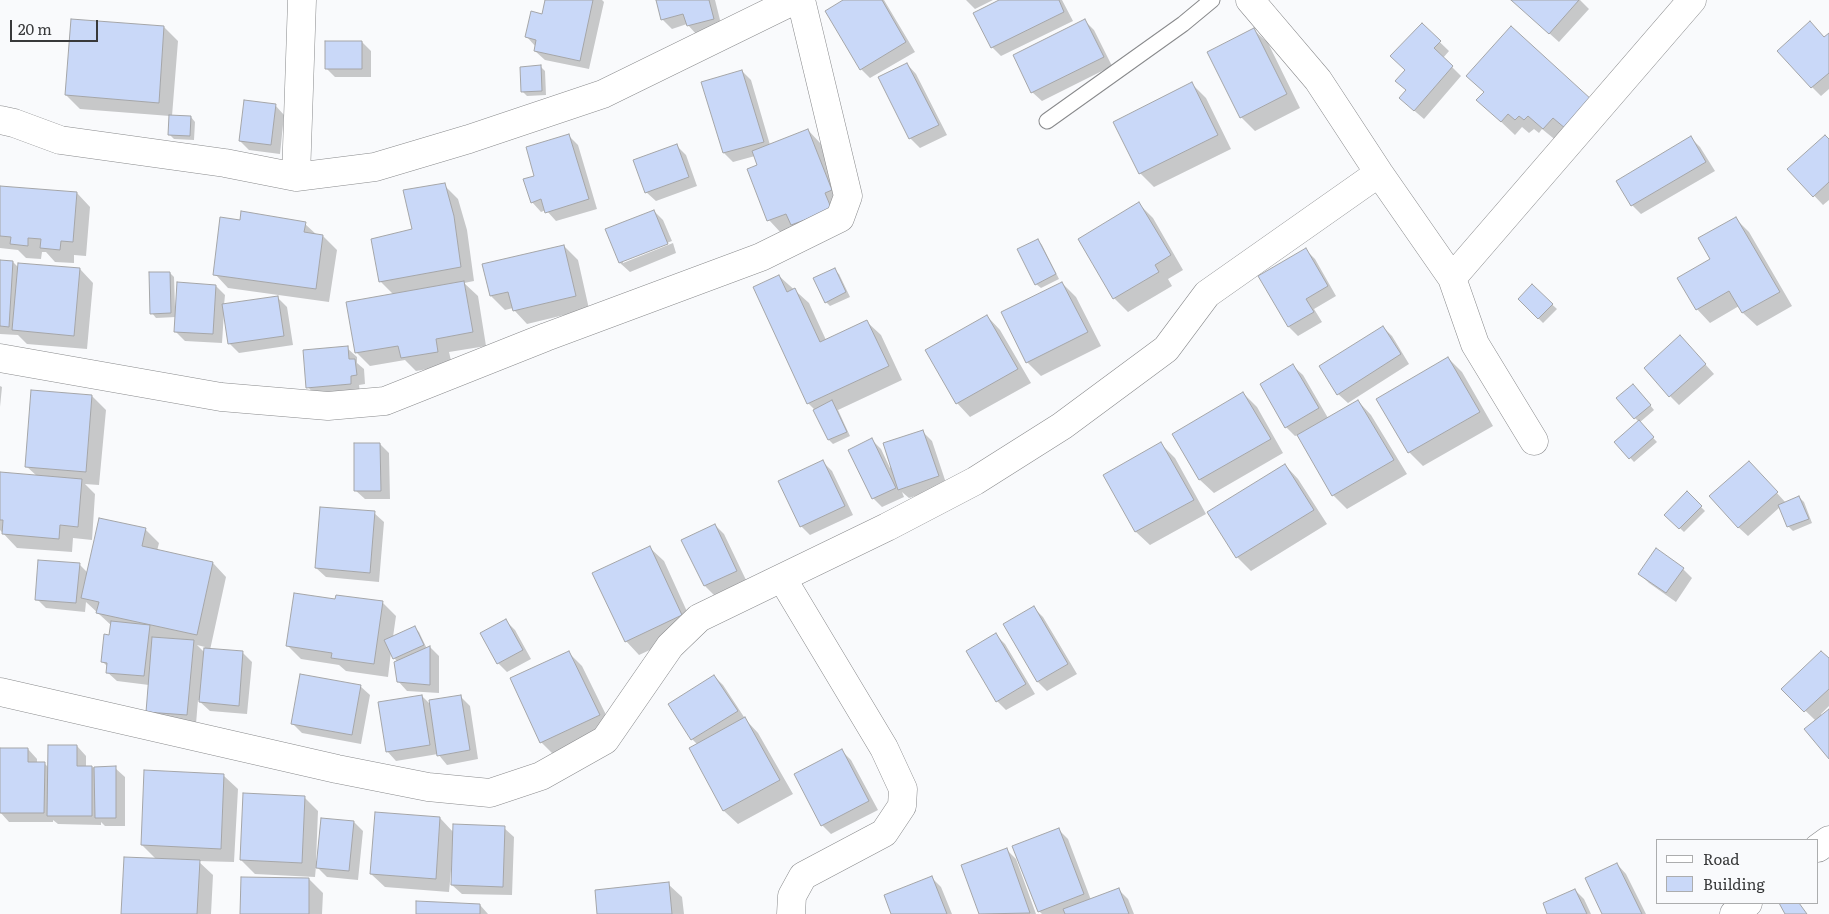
<!DOCTYPE html>
<html>
<head>
<meta charset="utf-8">
<style>
	body { margin:0 }
	#map { position:relative; width:1829px; height:914px; overflow:hidden; background:#f9fafc; font-family:Literata,serif }
	canvas { display:block }
	.legend { position:absolute; left:1656px; top:839px; width:162px; height:65px; box-sizing:border-box; background:#f9fafc; border:1px solid #acadae; margin:0; padding:6px 9px; list-style:none; font-size:15px; color:#38393a }
	.legend li { display:flex; align-items:center; gap:10px; height:25px }
	.legend b { width:25px; border:1px solid #acadae }
	.scale { position:absolute; left:10px; top:20px; width:88px; height:22px; box-sizing:border-box; border:2px solid #38393a; border-top:0; padding-left:6px; font-size:15px; line-height:18px; white-space:nowrap; color:#38393a; -webkit-text-stroke:4px #f9fafc; paint-order:stroke }
</style>
</head>
<body>
<div id="map">
<canvas width="1829" height="914"></canvas>
<ul class="legend">
<li><b style="height:6px;background:#fff"></b>Road</li>
<li><b style="height:14px;background:#c9d8f8"></b>Building</li>
</ul>
<div class="scale">20 m</div>
</div>
<script>
const ctx = document.querySelector('canvas').getContext('2d');
ctx.lineJoin = 'round';
function fill(path, color) {
  ctx.fillStyle = color;
  ctx.fill(path, 'evenodd');
}
function poly(rows) {
  const path = new Path2D();
  for (const r of rows) {
    path.moveTo(r[0], r[1]);
    for (let i = 2; i < r.length; i += 2) path.lineTo(r[i], r[i + 1]);
  }
  return path;
}
function stroke(path, color, width, dash) {
  ctx.strokeStyle = color;
  ctx.lineWidth = width;
  ctx.lineCap = dash ? 'butt' : 'round';
  ctx.setLineDash(dash || []);
  ctx.stroke(path);
}
fill(poly([
	[546,0,602,0,604,2,589,69,545,60,535,51,536,47,527,37,543,15],
	[657,0,715,0,722,28,697,35,687,24,672,29,662,19],
	[846,0,884,0,915,52,870,78,861,69],
	[966,0,993,0,975,9],
	[1002,0,1062,0,1073,21,1001,56,992,47],
	[1512,0,1580,0,1589,9,1559,42],
	[1085,21,1094,30,1112,66,1042,101,1032,92],
	[1422,25,1449,51,1443,58,1461,76,1424,119,1410,107,1407,91,1397,81,1406,70],
	[164,27,178,41,172,116,191,117,195,122,194,140,174,139,169,134,170,116,80,109,66,95],
	[1254,30,1268,43,1300,108,1255,131,1241,117],
	[1829,34,1829,89,1821,96,1812,87,1824,39],
	[362,42,371,51,371,77,335,77,326,68],
	[907,64,916,74,947,135,920,148,910,138,880,77],
	[540,66,545,71,546,95,527,96,523,92],
	[742,71,751,80,770,145,808,130,821,144,845,204,782,234,769,220,759,166,755,156,733,162,724,153],
	[1467,76,1591,101,1558,142,1542,129,1539,133,1534,129,1529,133,1522,127,1515,135,1478,100,1485,93],
	[1192,84,1206,98,1231,149,1154,187,1140,173],
	[275,105,284,115,280,154,249,150,240,141],
	[568,135,578,145,597,209,556,221,546,210,541,212,532,202,536,176],
	[1691,138,1700,147,1715,171,1641,214,1632,205],
	[1829,141,1829,200,1823,205,1789,169],
	[677,146,686,155,697,186,656,201,646,192],
	[444,185,458,199,467,230,474,281,464,283,478,296,486,346,449,352,452,365,416,371,405,360,370,366,356,352,394,295,381,282],
	[0,187,77,193,90,207,86,256,74,255,74,263,55,262,46,252,42,252,41,259,26,258,18,250,0,248],
	[1139,204,1153,218,1183,270,1168,279,1172,286,1128,312,1114,298,1079,239],
	[654,211,663,220,672,241,623,260,623,263,673,243,676,253,630,272,620,263,607,230],
	[1735,218,1749,232,1792,306,1757,326,1743,313,1739,306,1710,323,1697,309,1712,260],
	[240,221,305,224,317,235,323,236,337,250,329,302,228,288,215,274],
	[1038,240,1042,245,1059,279,1041,288,1036,284],
	[564,246,578,260,589,309,527,324,514,310,513,308,505,310,491,296],
	[1306,250,1315,259,1336,296,1314,309,1322,322,1298,336,1289,327,1260,277],
	[0,261,13,262,19,268,80,269,93,283,87,349,27,344,18,335,0,334],
	[834,270,839,274,850,297,830,306,826,302],
	[170,273,174,277,175,307,216,286,225,295,224,305,278,298,287,307,293,345,239,353,229,343,224,312,222,343,185,341,175,331,176,317,156,318,152,313],
	[779,276,809,303,826,340,867,322,881,335,902,380,838,410,850,436,833,444,829,440,815,410,808,403],
	[1062,283,1076,297,1101,346,1041,376,1027,362],
	[1532,286,1557,309,1543,323,1519,299],
	[987,316,1000,330,1031,383,970,417,957,403],
	[1383,327,1392,336,1409,364,1348,403,1338,394],
	[1689,346,1714,374,1679,405,1670,396],
	[347,348,357,357,357,363,364,369,365,384,359,385,360,393,317,397,308,387],
	[1448,358,1462,372,1493,426,1423,466,1409,452],
	[1293,366,1303,375,1328,418,1358,401,1371,415,1407,474,1347,509,1333,495,1298,435,1295,436,1286,427],
	[0,386,2,387,0,407],
	[1638,390,1654,410,1639,423,1657,442,1634,462,1616,442,1639,422,1635,418],
	[1243,393,1257,407,1283,453,1214,493,1200,480,1173,434],
	[92,396,106,410,99,485,85,484,95,494,92,540,73,538,72,552,17,548,0,530,0,474,37,476,26,466],
	[923,432,932,441,947,486,909,498,902,492,904,497,882,507,873,498,872,440,881,449,890,468],
	[380,444,389,453,390,499,365,499,355,490],
	[1161,444,1175,458,1206,514,1150,545,1136,532,1105,475],
	[822,461,832,471,853,515,810,535,801,526],
	[1285,465,1298,479,1327,524,1251,571,1237,557],
	[1758,472,1786,503,1799,497,1804,502,1812,523,1793,531,1788,526,1780,507,1748,536,1738,527],
	[1687,493,1705,511,1684,532,1666,515],
	[374,513,384,522,379,582,326,577,316,568],
	[715,525,724,534,746,580,714,595,705,586],
	[145,529,159,543,157,551,213,563,226,577,210,650,242,652,252,662,247,714,210,711,198,700,196,724,147,712,149,685,117,681,107,672,108,667,102,661,110,636,112,626,86,602,85,612,46,608,37,599,79,564,88,573],
	[197,645,205,647,205,653],
	[650,548,664,561,695,629,639,655,626,641],
	[1683,569,1692,578,1676,602,1649,583,1640,574],
	[336,600,382,602,396,616,393,637,414,627,419,632,427,649,430,647,439,656,439,693,407,691,398,681,397,662,391,652,388,677,346,671,339,665,301,659,287,645],
	[1033,607,1043,617,1077,674,1047,691,1038,682,1005,624],
	[506,621,515,630,531,659,507,672,498,663],
	[996,635,1005,644,1035,694,1006,710,997,701],
	[568,652,582,666,613,729,555,756,541,742,511,679],
	[1829,660,1829,706,1821,714,1822,716,1829,710,1829,757,1816,721,1783,689],
	[714,676,723,685,746,720,758,733,793,794,738,824,724,811,690,748,698,745,692,739,670,704],
	[360,686,370,695,361,744,302,733,293,724],
	[422,696,431,705,460,696,470,706,478,759,447,765,438,754,396,761,387,751],
	[77,746,86,756,86,767,115,768,125,777,125,826,105,826,101,822,101,825,58,824,53,820,53,822,9,822,0,812,28,749,37,759,37,763,44,763,49,768],
	[842,751,851,760,878,810,831,834,822,825],
	[224,776,238,789,234,862,198,861,213,875,211,914,122,914,157,860,142,845],
	[304,797,318,811,316,861,318,861,354,822,363,831,358,880,327,877,316,866,315,877,255,874,241,860],
	[440,818,454,833,504,828,514,837,512,895,462,894,452,885,453,870,451,870,449,892,385,887,371,874],
	[1058,829,1068,839,1091,900,1119,890,1128,899,1134,914,1042,914,1039,911],
	[1007,850,1016,859,1036,914,980,914,963,866],
	[1617,864,1626,874,1646,914,1604,914],
	[932,878,941,887,952,914,892,914],
	[309,879,323,893,322,914,241,914],
	[668,884,682,897,684,914,599,914],
	[1575,890,1584,899,1591,914,1549,914],
	[480,905,488,914,417,914]
]), '#0003');
const building = poly([
	[545,0,593,0,580,61,534,51,536,40,525,37,531,11,542,14,545,0],
	[656,0,709,0,714,19,687,26,683,14,661,20,656,0],
	[843,0,882,0,906,42,860,70,825,11,843,0],
	[999,0,1059,0,1064,12,991,48,973,13,999,0],
	[1511,0,1579,0,1549,34,1511,0],
	[71,19,164,26,159,103,65,95,71,19],
	[1085,19,1104,57,1031,93,1013,55,1085,19],
	[1810,21,1824,37,1829,33,1829,73,1811,88,1777,51,1810,21],
	[1422,23,1441,41,1434,48,1453,66,1414,111,1399,98,1406,90,1395,81,1405,70,1390,56,1422,23],
	[1511,26,1592,100,1566,129,1553,118,1543,129,1528,116,1524,120,1519,116,1515,120,1508,114,1501,122,1476,100,1484,92,1466,76,1511,26],
	[1254,28,1287,94,1240,118,1207,52,1254,28],
	[325,41,362,41,362,69,325,69,325,41],
	[907,63,939,125,909,139,878,77,907,63],
	[541,65,542,91,521,92,520,67,541,65],
	[742,70,764,142,723,153,701,82,742,70],
	[1192,82,1218,135,1139,174,1113,122,1192,82],
	[244,100,276,104,271,145,239,141,244,100],
	[169,115,191,116,190,136,168,135,169,115],
	[808,129,832,190,825,193,832,210,791,225,786,214,767,221,747,169,757,165,752,151,808,129],
	[569,134,589,199,545,213,541,199,531,203,523,179,534,176,526,147,569,134],
	[1825,135,1829,139,1829,182,1813,197,1787,169,1825,135],
	[1691,136,1706,162,1631,206,1616,181,1691,136],
	[677,144,689,177,645,193,633,160,677,144],
	[445,183,454,216,461,267,379,282,371,239,412,229,403,190,445,183],
	[0,186,77,192,73,242,61,241,60,250,40,248,41,239,28,238,28,246,10,244,11,237,0,236,0,186],
	[1139,202,1171,255,1155,265,1159,272,1113,299,1078,239,1139,202],
	[654,210,668,244,619,263,605,229,654,210],
	[241,211,306,222,304,232,323,235,316,289,213,275,220,217,240,220,241,211],
	[1736,217,1780,292,1742,313,1729,291,1696,310,1677,278,1710,259,1698,238,1736,217],
	[1038,239,1056,274,1035,285,1017,249,1038,239],
	[564,245,576,296,513,311,508,292,490,296,482,264,564,245],
	[1306,248,1328,286,1306,299,1314,312,1288,327,1258,276,1306,248],
	[0,260,13,261,9,327,0,326,0,260],
	[18,263,80,268,74,336,12,330,18,263],
	[835,268,846,292,825,303,813,278,835,268],
	[149,272,170,272,171,313,150,314,149,272],
	[779,275,787,292,795,288,820,342,867,320,889,366,807,404,753,287,779,275],
	[464,281,473,332,436,339,438,352,401,358,398,346,355,353,346,302,464,281],
	[177,282,216,285,213,334,174,332,177,282],
	[1062,282,1088,332,1026,363,1001,312,1062,282],
	[1532,284,1553,304,1538,319,1518,299,1532,284],
	[278,296,284,336,228,344,222,304,278,296],
	[987,315,1018,369,956,404,925,350,987,315],
	[1383,326,1401,354,1337,395,1319,366,1383,326],
	[1680,335,1706,364,1669,397,1644,368,1680,335],
	[348,346,349,359,355,359,357,375,351,376,351,384,306,388,303,350,348,346],
	[1448,357,1480,412,1408,453,1376,399,1448,357],
	[1293,364,1319,408,1285,428,1260,384,1293,364],
	[1633,384,1651,405,1634,419,1616,398,1633,384],
	[31,390,92,395,86,472,25,467,31,390],
	[1243,392,1271,439,1199,480,1172,434,1243,392],
	[832,400,847,432,828,440,813,410,832,400],
	[1358,400,1394,460,1332,496,1297,435,1358,400],
	[1639,420,1654,437,1629,459,1614,442,1639,420],
	[923,430,939,476,898,490,883,443,923,430],
	[872,438,896,488,872,499,848,450,872,438],
	[1161,442,1194,500,1135,532,1103,475,1161,442],
	[354,443,380,443,381,491,354,491,354,443],
	[823,460,845,506,800,527,778,481,823,460],
	[1749,461,1778,492,1738,528,1709,496,1749,461],
	[1285,464,1314,510,1236,558,1207,512,1285,464],
	[0,472,82,479,78,527,60,525,59,539,2,534,3,520,0,520,0,472],
	[1687,491,1702,506,1679,529,1664,515,1687,491],
	[1799,496,1809,519,1787,527,1778,505,1799,496],
	[320,507,375,511,370,573,315,568,320,507],
	[99,518,146,528,142,546,213,562,197,635,96,613,99,602,81,598,99,518],
	[715,524,737,571,704,586,681,540,715,524],
	[650,546,682,615,625,642,592,573,650,546],
	[1656,548,1684,568,1666,593,1638,574,1656,548],
	[38,560,80,563,76,603,35,600,38,560],
	[294,593,335,599,336,595,383,601,374,664,331,658,332,653,286,646,294,593],
	[1034,606,1068,664,1037,682,1003,624,1034,606],
	[506,619,523,650,497,664,480,633,506,619],
	[111,621,150,625,144,676,106,673,107,663,101,662,104,634,109,635,111,621],
	[415,626,424,645,393,659,384,640,415,626],
	[996,633,1026,684,996,702,966,651,996,633],
	[152,637,194,640,187,715,146,712,152,637],
	[430,646,430,685,397,682,394,662,430,646],
	[204,648,243,651,239,706,199,702,204,648],
	[569,651,600,715,540,743,510,678,569,651],
	[1821,651,1829,658,1829,689,1804,712,1781,689,1821,651],
	[300,674,361,685,352,735,291,724,300,674],
	[714,675,738,711,691,740,668,704,714,675],
	[422,695,430,745,386,752,378,702,422,695],
	[461,695,470,750,437,756,429,700,461,695],
	[1829,709,1829,759,1804,729,1829,709],
	[745,717,780,780,723,811,689,748,745,717],
	[48,745,77,745,77,766,92,766,92,816,47,816,48,745],
	[0,748,28,748,28,762,45,762,44,813,0,813,0,748],
	[842,749,869,801,821,826,794,774,842,749],
	[116,766,116,818,95,818,94,767,116,766],
	[144,770,224,774,221,849,141,845,144,770],
	[243,793,305,796,302,863,240,860,243,793],
	[375,812,440,817,436,879,370,874,375,812],
	[321,818,354,821,349,871,316,868,321,818],
	[453,824,505,826,503,887,451,885,453,824],
	[1059,828,1084,894,1038,912,1012,846,1059,828],
	[1007,848,1030,913,979,914,961,865,1007,848],
	[124,857,200,860,197,914,121,914,124,857],
	[1617,863,1642,914,1602,914,1585,878,1617,863],
	[932,876,947,914,891,914,884,895,932,876],
	[241,877,309,878,309,914,240,914,241,877],
	[669,882,672,914,597,914,595,890,669,882],
	[1119,888,1129,914,1065,914,1063,909,1119,888],
	[1575,889,1587,914,1547,914,1543,903,1575,889],
	[416,901,480,904,480,914,416,914,416,901],
	[1779,903,1799,903,1807,914,1785,914,1779,903]
]);
fill(building, '#c9d8f8');
stroke(building, '#a5a6a8', 1);
const service = poly([
	[1047,121,1183,24,1212,0]
]);
const minor = poly([
	[1250,0,1318,80,1379,173,1452,278,1692,0],
	[0,120,14,123,60,140,225,163,296,177,375,167,469,139,603,94,795,0],
	[296,177,302,0],
	[1452,278,1475,344,1534,441],
	[0,358,221,397,328,406,385,401,546,337,761,257,840,218,848,196,801,0],
	[782,578,884,748,903,789,902,806,884,833,803,876,792,896,791,914],
	[0,692,337,769,428,787,490,793,541,776,605,740,670,646,699,618,887,527,975,481,1062,426,1166,349,1207,294,1379,173],
	[1818,848,1829,840],
	[1734,914,1748,903]
]);
stroke(service, '#898a8c', 17);
stroke(minor, '#898a8c', 29);
stroke(service, '#fff', 15);
stroke(minor, '#fff', 28);
</script>
</body>
</html>
